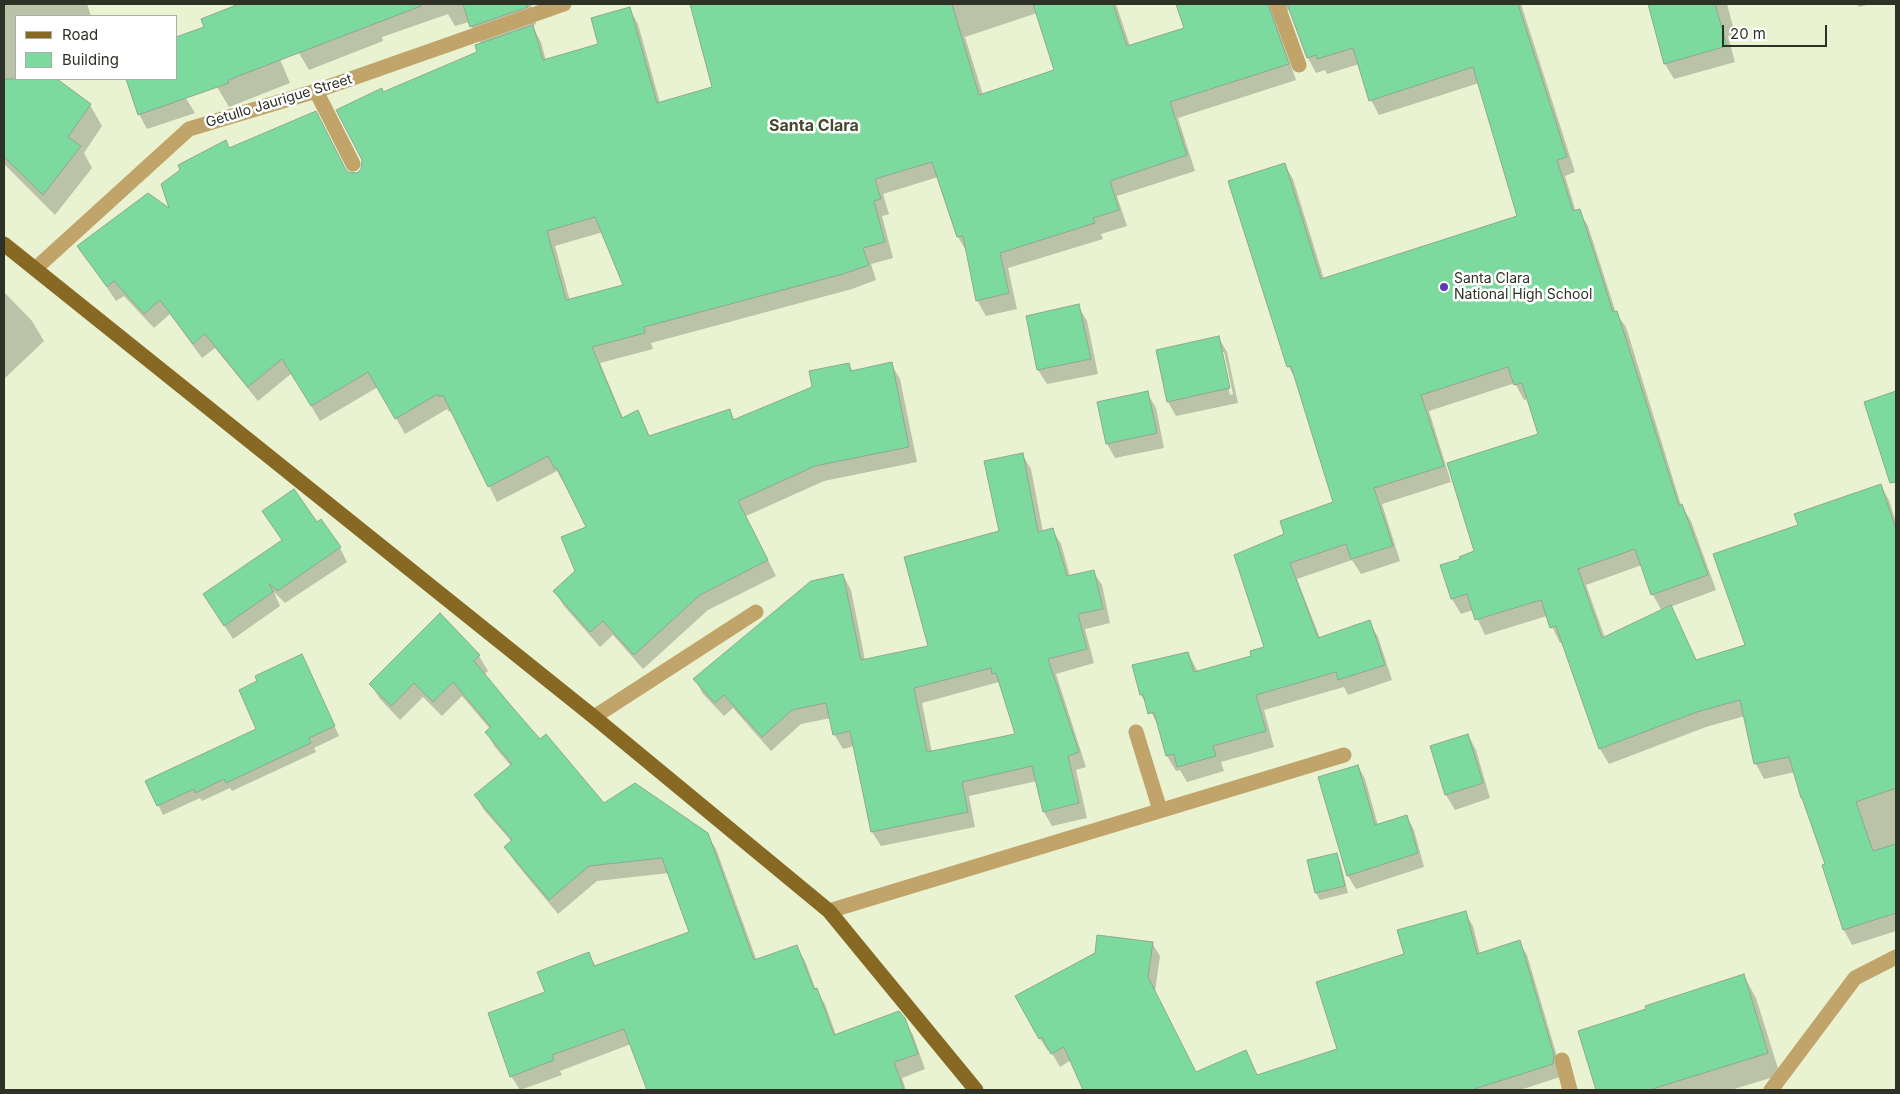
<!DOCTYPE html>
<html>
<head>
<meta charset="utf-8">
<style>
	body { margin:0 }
	#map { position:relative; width:1900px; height:1094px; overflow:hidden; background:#e9f3d1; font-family:Inter,sans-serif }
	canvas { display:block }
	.frame { position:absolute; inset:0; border:5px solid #2e3125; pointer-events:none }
	.legend { position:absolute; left:15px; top:15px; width:162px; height:65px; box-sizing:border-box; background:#fff; border:1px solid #abada8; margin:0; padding:6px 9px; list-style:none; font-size:15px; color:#2e3125 }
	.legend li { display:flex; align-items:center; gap:10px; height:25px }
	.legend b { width:25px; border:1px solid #abada8 }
	.scale { position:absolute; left:1722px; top:25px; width:105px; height:22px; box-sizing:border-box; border:2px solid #2e3125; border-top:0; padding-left:6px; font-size:15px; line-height:18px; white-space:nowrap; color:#2e3125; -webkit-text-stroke:4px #fff; paint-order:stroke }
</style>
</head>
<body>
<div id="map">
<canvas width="1900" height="1094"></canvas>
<div class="frame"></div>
<ul class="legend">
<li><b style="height:6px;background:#876924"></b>Road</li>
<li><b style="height:14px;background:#7dda9e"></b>Building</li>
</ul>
<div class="scale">20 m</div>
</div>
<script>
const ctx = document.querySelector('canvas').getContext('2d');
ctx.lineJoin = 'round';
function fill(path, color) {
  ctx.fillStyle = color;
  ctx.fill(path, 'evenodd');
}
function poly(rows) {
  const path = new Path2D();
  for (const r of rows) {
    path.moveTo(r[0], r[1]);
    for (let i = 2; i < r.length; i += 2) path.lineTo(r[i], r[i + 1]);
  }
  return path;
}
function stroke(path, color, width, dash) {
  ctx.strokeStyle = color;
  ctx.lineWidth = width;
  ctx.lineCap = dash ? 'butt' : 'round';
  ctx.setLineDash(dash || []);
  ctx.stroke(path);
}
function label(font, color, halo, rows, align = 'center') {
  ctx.font = font + ' Inter,sans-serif';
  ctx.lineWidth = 5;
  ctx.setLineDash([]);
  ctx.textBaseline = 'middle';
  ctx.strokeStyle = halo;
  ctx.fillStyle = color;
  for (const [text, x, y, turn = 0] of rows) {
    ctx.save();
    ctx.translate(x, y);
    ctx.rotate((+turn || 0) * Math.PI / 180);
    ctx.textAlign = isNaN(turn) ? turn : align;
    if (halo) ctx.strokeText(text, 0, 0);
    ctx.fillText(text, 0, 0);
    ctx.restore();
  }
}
fill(poly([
	[4,4,87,4,91,16,16,16,16,79,59,79,56,80,90,105,102,126,84,153,92,168,55,215,4,164],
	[243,4,253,4,264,22,290,83,229,107,216,85,202,20],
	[287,4,536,4,531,5,536,24,532,26,541,42,546,61,600,45,629,8,638,24,660,103,714,88,691,4,1116,4,1130,46,1185,28,1177,4,1521,4,1575,172,1565,176,1576,212,1579,211,1588,226,1616,313,1626,327,1681,505,1691,521,1716,590,1670,607,1697,661,1747,646,1800,526,1880,485,1889,500,1896,522,1896,931,1852,945,1844,930,1824,866,1827,865,1795,772,1764,779,1756,764,1745,716,1706,727,1609,764,1600,749,1563,642,1560,643,1547,616,1485,635,1473,610,1461,614,1452,599,1442,566,1462,560,1476,551,1540,435,1528,399,1524,400,1515,383,1429,411,1451,482,1382,504,1400,561,1361,574,1352,560,1297,579,1320,638,1369,622,1378,637,1392,680,1348,695,1344,687,1264,710,1274,747,1221,762,1224,771,1187,782,1180,770,1176,771,1167,756,1160,728,1141,695,1188,653,1198,672,1253,657,1265,648,1286,535,1334,503,1297,381,1288,366,1284,164,1293,179,1324,279,1519,217,1479,83,1379,115,1371,100,1359,64,1327,74,1325,70,1316,73,1308,58,1291,12,1289,10,1278,13,1276,23,1296,80,1178,118,1195,171,1117,196,1127,226,1101,234,1103,239,1008,268,1017,309,986,316,977,300,967,252,958,237,938,177,883,194,889,214,882,216,893,258,871,264,876,280,852,289,651,343,653,349,600,363,623,418,637,412,650,437,729,410,735,420,814,388,848,364,853,372,891,364,900,379,917,462,824,481,746,516,776,576,708,610,643,669,613,635,600,647,564,606,555,591,577,572,588,527,557,471,497,502,452,410,449,412,447,409,405,434,378,387,320,421,292,373,258,401,215,348,202,358,170,314,154,328,124,296,116,301,79,246,172,211,229,149,357,174,362,169,383,93,478,53,481,44,469,22,455,26,448,14,382,37,383,41,309,70,299,53],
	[1037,13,1056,71,983,95,965,37],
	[603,232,625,286,570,301,555,246],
	[1642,565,1653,595,1662,611,1605,638,1586,585],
	[1649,4,1727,4,1735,34,1728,36,1735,62,1674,79,1665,64],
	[1857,4,1870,4,1859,7],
	[127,79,174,79,195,113,147,129,139,114],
	[4,292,32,321,44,341,4,379],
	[1078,306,1087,321,1098,374,1047,384,1038,370],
	[1219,338,1227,352,1238,403,1176,416,1168,402],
	[1221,352,1224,352,1233,394,1230,395],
	[1896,392,1896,483,1887,468,1866,402],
	[1147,393,1156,408,1164,448,1115,458,1107,444],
	[1022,454,1031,469,1043,532,1052,529,1061,544,1070,576,1093,571,1102,585,1110,623,1085,629,1094,663,1056,674,1086,767,1076,770,1087,818,1052,826,1044,812,1037,781,969,796,975,827,881,846,872,832,854,746,843,749,834,734,831,718,801,724,771,751,733,708,724,716,703,694,695,679,843,575,851,590,865,660,929,647,1000,532],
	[999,682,1016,735,932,753,922,703],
	[317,523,340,548,347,562,285,603,274,592,280,606,233,639,213,608,283,541],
	[440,615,479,656,488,671,484,675,540,741,604,805,707,834,716,849,757,961,796,946,805,961,816,990,825,1004,836,1035,904,1019,913,1035,925,1069,902,1078,906,1090,648,1090,631,1044,560,1071,562,1075,520,1090,511,1076,547,993,589,954,596,967,690,932,669,873,597,881,558,914,515,862,506,847,512,842,484,810,476,796,511,766,495,747,486,732,490,729,462,696,442,716,423,697,400,720,380,699,371,685],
	[306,665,339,736,314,748,316,752,232,791,230,788,202,801,200,798,163,815,147,781,258,730],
	[1468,735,1476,750,1490,798,1455,810,1446,795,1432,747],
	[1358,766,1365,779,1378,825,1407,817,1414,830,1424,867,1356,889,1348,876,1320,778],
	[1336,854,1340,861,1348,893,1320,900,1316,893,1308,861],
	[1465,913,1473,926,1480,954,1519,942,1527,955,1561,1070,1560,1077,1520,1090,1085,1090,1071,1060,1060,1067,1050,1050,1048,1051,1039,1037,1152,943,1160,956,1155,992,1196,1073,1245,1051,1258,1076,1339,1050,1405,955],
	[1744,976,1756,998,1780,1075,1731,1090,1598,1090,1579,1032]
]), '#0003');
const building = poly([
	[239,4,420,4,421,6,228,80,229,83,138,115,126,79,176,79,176,37,204,27,201,19,239,4],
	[463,4,527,4,528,7,470,27,463,4],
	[690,4,952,4,979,95,1054,70,1033,4,1113,4,1127,46,1184,28,1176,4,1268,4,1289,64,1170,102,1187,155,1110,181,1119,210,1093,218,1095,223,1000,253,1009,293,976,301,963,236,957,237,932,162,875,179,881,199,874,201,885,242,863,248,869,265,843,274,644,327,645,333,592,347,622,418,638,410,649,436,730,409,733,420,812,387,809,371,849,363,851,371,892,362,909,447,815,466,738,501,768,560,700,595,634,655,603,621,590,632,553,591,575,571,561,537,586,527,557,468,555,469,548,456,488,487,443,395,439,397,438,394,395,419,368,372,311,406,282,359,248,387,205,334,193,344,160,300,144,314,114,281,107,287,77,246,148,193,169,208,161,184,180,170,178,165,226,140,229,148,316,111,345,168,348,172,357,173,361,169,362,160,336,110,382,88,383,92,477,52,475,45,533,25,543,60,598,44,591,18,630,7,657,103,712,87,690,4],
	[595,217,623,285,566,300,547,231,595,217],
	[1287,4,1518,4,1567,157,1557,160,1573,211,1580,209,1613,312,1617,311,1679,506,1682,504,1708,575,1651,595,1635,549,1578,569,1602,638,1671,605,1696,660,1745,645,1713,554,1798,525,1794,514,1881,484,1896,530,1896,788,1856,802,1873,851,1896,844,1896,913,1843,930,1822,865,1825,864,1802,798,1801,798,1789,757,1754,764,1740,700,1697,712,1599,749,1556,626,1550,628,1541,600,1475,620,1467,594,1451,599,1440,565,1460,559,1459,557,1474,551,1447,463,1538,434,1522,383,1514,385,1508,367,1421,395,1444,466,1374,488,1393,546,1351,559,1346,544,1290,563,1318,638,1370,620,1385,665,1338,680,1336,672,1256,695,1266,731,1213,746,1216,756,1177,767,1174,754,1166,756,1154,712,1148,714,1143,694,1140,695,1132,665,1188,652,1194,672,1251,656,1250,651,1264,647,1234,555,1284,534,1280,521,1333,502,1291,366,1287,367,1228,181,1285,163,1321,279,1517,216,1473,67,1369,101,1353,48,1317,59,1316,55,1307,58,1287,4],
	[1648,4,1715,4,1727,46,1664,64,1648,4],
	[4,79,57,79,91,104,68,137,81,146,43,195,4,157,4,79],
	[1079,304,1091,359,1037,370,1026,316,1079,304],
	[1219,336,1230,388,1167,402,1156,350,1219,336],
	[1148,391,1157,433,1106,444,1097,402,1148,391],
	[1896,391,1896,482,1890,483,1864,402,1896,391],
	[1023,453,1038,532,1053,528,1067,576,1094,570,1103,609,1078,614,1087,649,1048,659,1079,752,1068,756,1079,803,1043,812,1032,766,962,782,968,812,871,832,850,731,833,735,826,703,792,710,762,737,724,695,715,703,693,679,811,581,843,574,861,660,928,646,904,557,999,531,984,461,1023,453],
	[991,668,992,674,996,673,1015,734,927,752,914,688,991,668],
	[294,489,317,522,321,519,341,547,279,590,276,590,269,583,273,592,224,626,203,594,282,540,262,511,294,489],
	[440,613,480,655,474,661,513,708,540,739,546,734,604,803,635,783,708,833,754,960,797,945,814,989,817,988,834,1035,899,1011,905,1018,918,1054,894,1062,904,1090,647,1090,624,1029,552,1055,554,1060,510,1077,488,1013,545,992,537,972,589,952,594,966,689,932,662,858,589,866,549,900,504,847,512,840,474,795,512,764,485,732,491,727,453,682,433,702,414,683,391,706,369,684,440,613],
	[302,654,335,726,309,738,311,743,226,783,224,779,195,793,194,789,157,806,145,781,256,729,239,690,257,681,255,676,302,654],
	[1468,734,1483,783,1445,795,1430,746,1468,734],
	[1358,765,1375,825,1407,815,1418,853,1347,876,1318,777,1358,765],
	[1337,853,1345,886,1315,893,1307,860,1337,853],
	[1466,911,1477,954,1520,940,1554,1055,1553,1064,1471,1090,1083,1090,1064,1047,1051,1054,1042,1037,1039,1039,1030,1023,1015,996,1095,953,1097,935,1153,942,1148,977,1196,1072,1246,1050,1257,1075,1337,1049,1316,982,1404,954,1397,930,1466,911],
	[1744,974,1768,1053,1649,1090,1596,1090,1578,1031,1646,1009,1645,1006,1744,974]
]);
fill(building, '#7dda9e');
stroke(building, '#8aa893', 1);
stroke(poly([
	[1277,4,1299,65],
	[316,91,353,164],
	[35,269,189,129,316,91,564,4],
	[594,717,756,612],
	[1136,732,1160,810],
	[829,911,1344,755],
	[1562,1060,1570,1090],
	[1771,1090,1855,978,1896,957]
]), '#c0a46a', 15);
stroke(poly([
	[4,244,594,717,829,911,976,1090]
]), '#876924', 15);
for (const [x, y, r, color] of [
	[1444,287,5,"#6139b1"]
]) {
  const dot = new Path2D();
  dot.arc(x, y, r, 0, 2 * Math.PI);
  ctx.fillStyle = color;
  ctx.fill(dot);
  stroke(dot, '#fff', 2);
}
label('14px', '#2e3125', '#fff', [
	["Getullo Jaurigue Street",279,101,-17]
]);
label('14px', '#2e3125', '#fff', [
	["Santa Clara",1454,279],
	["National High School",1454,295]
], 'left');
label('bold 16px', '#43492e', '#fff', [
	["Santa Clara",814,126]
]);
</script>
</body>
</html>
